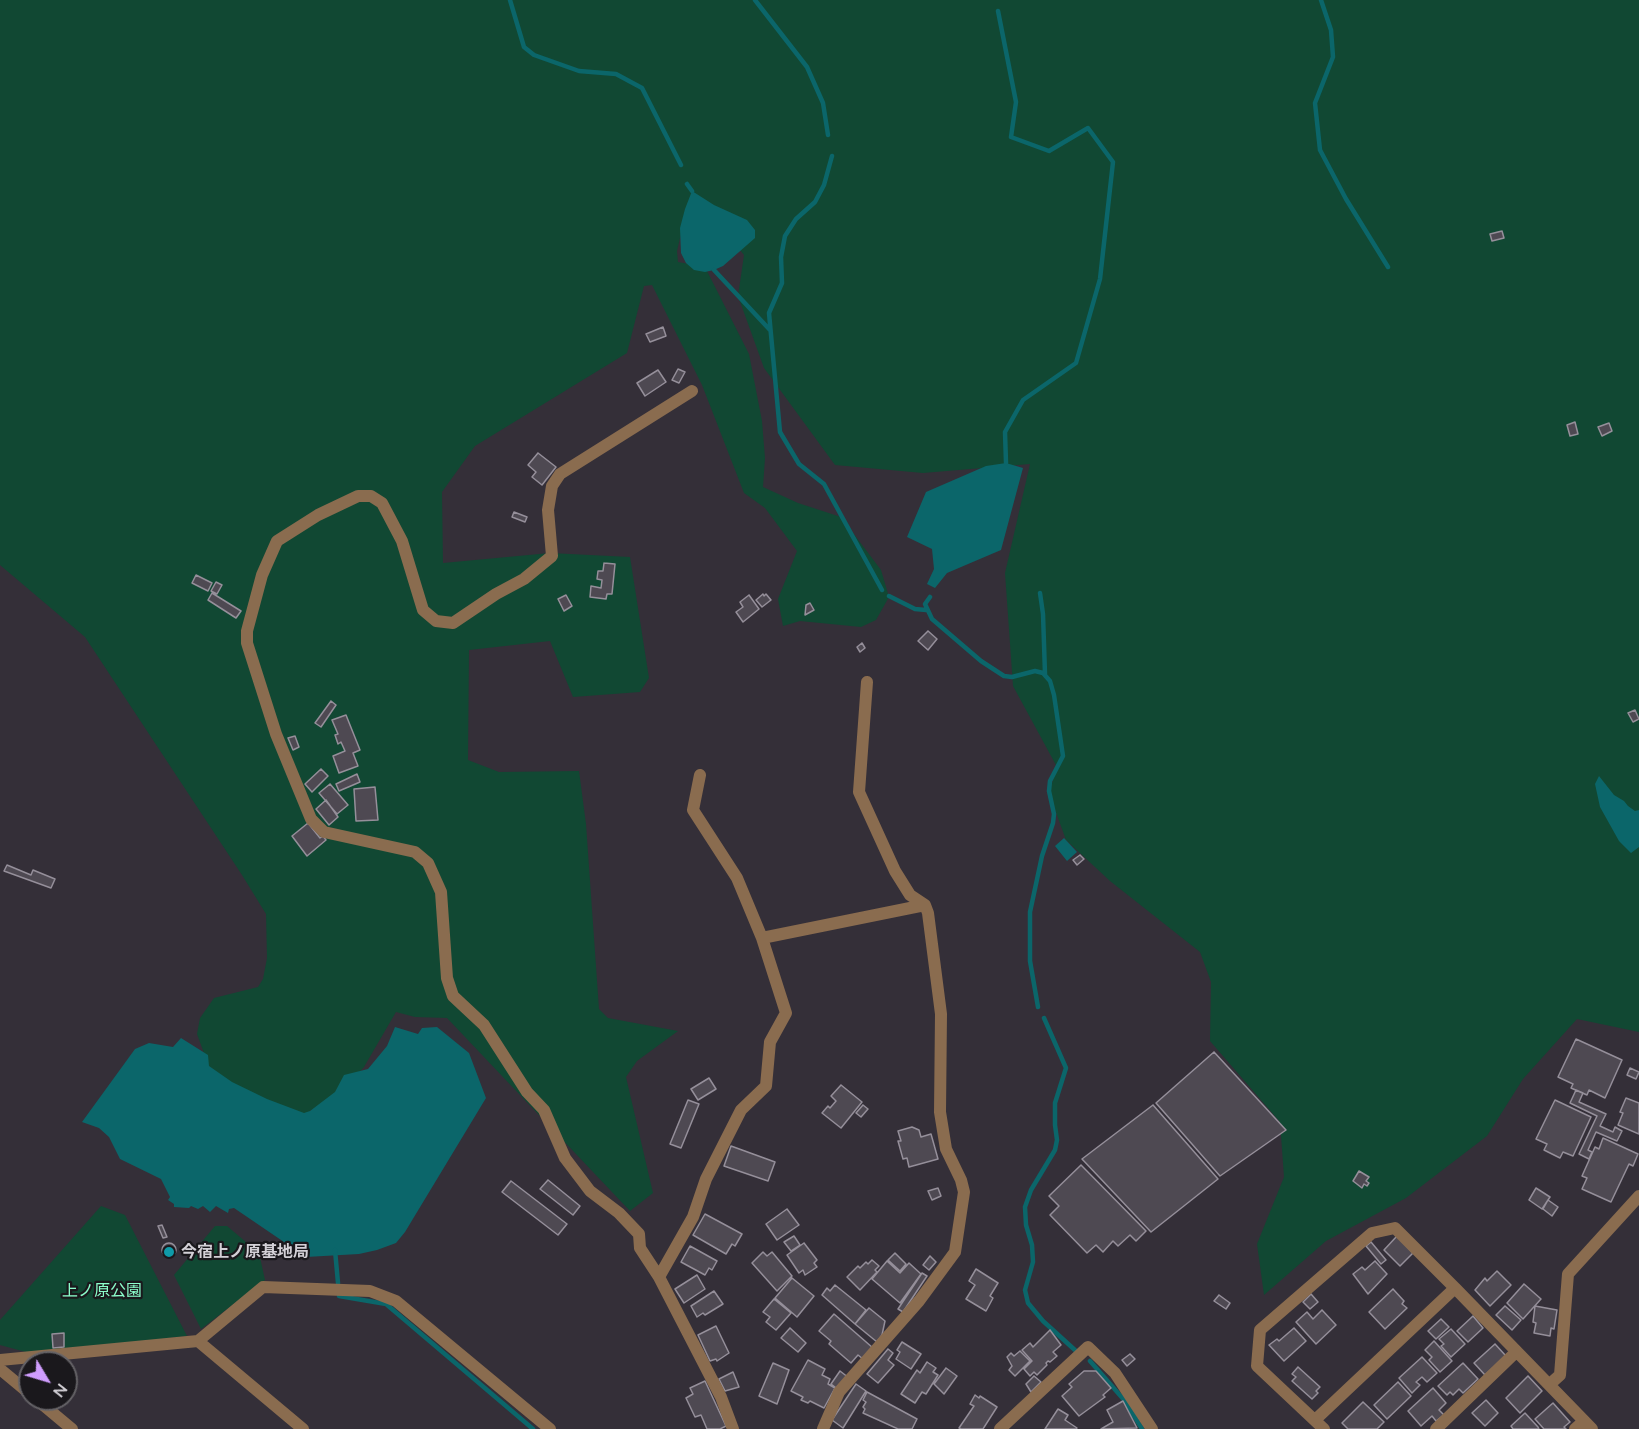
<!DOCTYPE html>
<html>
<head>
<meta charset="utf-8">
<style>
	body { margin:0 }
	#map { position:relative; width:1639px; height:1429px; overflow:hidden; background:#342f38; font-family:Lato,sans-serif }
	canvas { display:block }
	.north { position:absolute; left:18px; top:1351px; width:60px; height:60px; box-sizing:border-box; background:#1a181c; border:2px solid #646266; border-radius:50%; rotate:128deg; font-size:16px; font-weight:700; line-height:24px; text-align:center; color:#d3d0d6 }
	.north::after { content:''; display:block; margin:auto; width:21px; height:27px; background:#d09dfe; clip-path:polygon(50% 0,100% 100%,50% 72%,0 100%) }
</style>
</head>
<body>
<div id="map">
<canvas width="1639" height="1429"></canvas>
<div class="north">N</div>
</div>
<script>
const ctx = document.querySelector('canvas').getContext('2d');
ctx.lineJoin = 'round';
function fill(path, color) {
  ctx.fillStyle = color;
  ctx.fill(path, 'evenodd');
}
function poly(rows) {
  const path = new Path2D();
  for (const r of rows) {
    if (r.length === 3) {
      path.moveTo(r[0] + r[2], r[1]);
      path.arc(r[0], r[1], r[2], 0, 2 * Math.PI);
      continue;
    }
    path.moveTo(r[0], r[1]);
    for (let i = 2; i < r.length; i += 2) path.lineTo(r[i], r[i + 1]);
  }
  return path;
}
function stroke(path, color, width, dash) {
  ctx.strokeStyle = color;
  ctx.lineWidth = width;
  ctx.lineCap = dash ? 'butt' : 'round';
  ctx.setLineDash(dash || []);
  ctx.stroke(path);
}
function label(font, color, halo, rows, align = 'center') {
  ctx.font = font + ' Lato,"Noto Sans JP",sans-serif';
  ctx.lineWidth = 4.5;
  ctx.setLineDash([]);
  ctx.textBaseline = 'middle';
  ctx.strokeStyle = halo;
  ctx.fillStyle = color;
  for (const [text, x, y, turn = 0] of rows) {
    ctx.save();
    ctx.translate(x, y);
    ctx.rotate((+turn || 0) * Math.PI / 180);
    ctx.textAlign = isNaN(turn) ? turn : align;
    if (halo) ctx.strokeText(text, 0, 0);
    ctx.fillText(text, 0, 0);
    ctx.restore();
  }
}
fill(poly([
	[0,0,1639,0,1639,1032,1577,1019,1523,1079,1487,1136,1406,1198,1326,1241,1264,1295,1257,1244,1284,1177,1280,1122,1210,1041,1211,982,1200,952,1110,881,1066,840,1049,793,1057,767,1013,686,1005,573,1030,464,923,473,835,465,764,368,738,296,744,255,725,232,683,225,677,251,678,262,705,267,749,354,762,421,765,458,763,487,798,503,841,517,881,570,889,597,876,620,861,627,800,621,783,626,778,599,797,551,765,508,744,493,702,385,652,285,644,286,627,353,475,446,442,492,443,563,550,553,630,557,649,678,640,692,573,697,550,641,469,650,468,760,499,772,579,771,586,824,599,1009,608,1018,678,1031,637,1061,626,1077,653,1193,630,1211,447,1018,415,1017,396,1012,364,1067,346,1087,304,1115,241,1090,209,1067,197,1034,200,1018,214,998,258,987,263,979,267,958,266,914,242,875,85,637,0,565],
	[101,1206,125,1215,187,1336,33,1354,0,1345,0,1320],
	[215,1226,227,1226,259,1253,265,1280,201,1329,174,1275]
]), '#114833');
fill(poly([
	[692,191,714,205,747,220,755,230,755,238,723,266,714,270,705,272,694,270,686,263,681,253,680,228,685,209],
	[1006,463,1023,468,1001,550,947,573,935,588,927,584,934,569,932,549,907,537,926,492,986,466],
	[1599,776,1614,795,1624,801,1628,806,1635,811,1639,810,1639,847,1631,853,1619,841,1600,807,1595,784],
	[1064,838,1077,852,1067,861,1055,846],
	[395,1027,418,1034,422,1028,437,1027,469,1053,486,1098,405,1232,396,1243,377,1250,359,1254,306,1257,234,1208,229,1209,228,1213,216,1206,210,1212,203,1206,198,1209,191,1206,189,1208,174,1207,174,1204,168,1200,170,1197,161,1179,120,1159,109,1137,99,1128,82,1122,135,1049,149,1043,173,1047,181,1038,208,1055,209,1066,232,1082,267,1099,304,1113,310,1111,335,1092,344,1075,368,1069,387,1046]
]), '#0b666a');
stroke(poly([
	[510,0,524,47,534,55,579,71,616,74,642,88,681,165],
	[755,0,807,67,823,103,828,135],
	[1321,0,1331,30,1333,57,1315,103,1320,150,1346,199,1388,267],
	[998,11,1016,102,1011,137,1049,151,1088,128,1113,162,1100,279,1076,363,1023,400,1005,432,1006,463],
	[832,156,824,185,815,202,796,219,785,236,781,257,782,283,769,313,780,432,799,464,824,484,882,590],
	[687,184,692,191],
	[714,270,770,330],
	[1040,593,1043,614,1045,674],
	[889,596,915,609,926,610],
	[930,597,925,604,932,619,981,661,1004,676,1012,677,1035,671,1043,673,1050,681,1054,695,1063,756,1050,781,1049,791,1054,814,1053,823,1042,856,1030,912,1030,961,1038,1007],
	[1044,1018,1066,1068,1055,1103,1055,1125,1057,1140,1055,1150,1031,1190,1025,1207,1026,1225,1032,1245,1033,1262,1025,1290,1028,1303,1043,1321,1076,1351],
	[335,1250,338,1283],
	[339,1296,386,1304,533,1429],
	[1090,1361,1125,1401,1142,1429]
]), '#0b666a', 4.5);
const building = poly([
	[1502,231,1504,238,1492,241,1490,234,1502,231],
	[663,327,666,336,650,342,646,334,663,327],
	[678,369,685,372,679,383,672,380,678,369],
	[658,370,666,382,645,396,637,383,658,370],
	[1575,422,1578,434,1570,436,1567,425,1575,422],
	[1609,423,1612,431,1602,436,1598,427,1609,423],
	[538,453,556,467,542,485,532,477,536,472,528,465,538,453],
	[514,512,527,517,525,522,512,517,514,512],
	[604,563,615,564,612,594,607,594,606,599,590,597,591,586,601,588,602,580,597,579,598,571,603,571,604,563],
	[196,575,212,583,208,591,192,583,196,575],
	[216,582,222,585,217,594,211,591,216,582],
	[212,593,241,611,236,618,208,600,212,593],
	[763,594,764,596,766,594,771,600,762,607,756,600,763,594],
	[566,595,572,606,564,611,558,599,566,595],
	[749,595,759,609,743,622,736,612,743,607,740,602,749,595],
	[810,603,814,610,805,615,806,605,810,603],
	[928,631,937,639,928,650,918,641,928,631],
	[862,643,865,648,860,652,857,647,862,643],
	[331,701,336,705,321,727,315,723,331,701],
	[1635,710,1639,719,1633,722,1628,713,1635,710],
	[346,715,360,750,353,753,358,766,339,773,333,756,345,751,341,742,338,744,335,735,338,734,332,720,346,715],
	[295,736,299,747,293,750,288,738,295,736],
	[321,769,328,776,312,792,305,784,321,769],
	[357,774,360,782,339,791,336,784,357,774],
	[330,784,348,805,337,814,319,793,330,784],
	[375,787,378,820,356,821,354,789,375,787],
	[326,800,338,817,329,825,316,809,326,800],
	[308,823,320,838,323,836,326,840,307,856,292,836,308,823],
	[1080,855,1084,859,1077,865,1073,860,1080,855],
	[7,865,31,875,33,870,55,879,51,888,4,871,7,865],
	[1576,1039,1622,1060,1605,1098,1589,1090,1587,1095,1571,1088,1573,1084,1558,1077,1576,1039],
	[1214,1052,1286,1130,1220,1176,1156,1103,1214,1052],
	[1630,1068,1639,1072,1636,1079,1627,1075,1630,1068],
	[709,1078,716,1089,698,1100,691,1089,709,1078],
	[841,1085,862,1102,841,1128,822,1113,828,1106,830,1108,836,1101,831,1096,841,1085],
	[1576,1090,1583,1093,1579,1102,1606,1114,1600,1126,1613,1132,1615,1127,1622,1131,1617,1141,1596,1132,1588,1150,1592,1152,1589,1159,1579,1154,1597,1116,1570,1103,1576,1090],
	[1626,1098,1639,1103,1639,1134,1618,1125,1623,1113,1620,1112,1626,1098],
	[688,1100,699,1104,681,1148,670,1144,688,1100],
	[1555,1100,1591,1117,1573,1156,1563,1152,1560,1158,1544,1150,1547,1144,1536,1139,1555,1100],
	[863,1105,868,1109,861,1117,856,1113,863,1105],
	[1153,1105,1218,1179,1151,1232,1082,1159,1153,1105],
	[912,1127,919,1130,921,1137,931,1134,938,1159,909,1167,907,1158,903,1159,898,1141,901,1141,898,1131,912,1127],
	[1603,1138,1638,1154,1633,1166,1629,1164,1611,1202,1582,1189,1587,1178,1582,1176,1595,1147,1599,1149,1603,1138],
	[731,1146,775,1162,768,1181,724,1166,731,1146],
	[1081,1165,1146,1231,1136,1241,1130,1235,1118,1246,1113,1241,1103,1252,1096,1245,1087,1253,1050,1215,1059,1206,1049,1196,1081,1165],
	[1359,1171,1369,1177,1366,1181,1369,1183,1367,1186,1364,1184,1362,1188,1353,1181,1359,1171],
	[548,1180,580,1206,573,1215,540,1189,548,1180],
	[511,1181,567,1224,558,1235,502,1192,511,1181],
	[938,1188,941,1196,932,1200,928,1191,938,1188],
	[1536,1188,1550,1197,1542,1209,1529,1200,1536,1188],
	[1548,1200,1558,1207,1552,1216,1543,1209,1548,1200],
	[787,1209,799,1225,777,1240,766,1224,787,1209],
	[705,1214,742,1234,735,1246,732,1244,726,1254,693,1235,705,1214],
	[162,1225,167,1237,163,1238,158,1226,162,1225],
	[794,1236,800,1245,791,1251,784,1242,794,1236],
	[1397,1236,1413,1253,1400,1266,1384,1250,1397,1236],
	[1371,1242,1386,1260,1381,1264,1366,1246,1371,1242],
	[169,1250,7],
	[804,1243,817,1260,814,1263,817,1267,805,1275,803,1270,799,1273,787,1255,804,1243],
	[690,1246,717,1261,712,1270,709,1268,705,1275,681,1262,690,1246],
	[763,1252,767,1256,772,1252,792,1276,777,1291,752,1263,763,1252],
	[895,1253,906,1264,900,1271,888,1260,895,1253],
	[930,1256,936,1262,929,1270,923,1265,930,1256],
	[872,1260,879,1266,875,1270,877,1272,860,1290,847,1277,858,1266,860,1268,866,1262,868,1264,872,1260],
	[887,1261,900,1273,909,1263,921,1274,900,1303,872,1279,887,1261],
	[1375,1261,1387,1274,1368,1294,1353,1274,1362,1267,1365,1270,1375,1261],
	[976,1269,998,1283,990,1296,993,1298,986,1311,966,1299,975,1285,969,1281,976,1269],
	[1497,1271,1511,1285,1490,1306,1475,1290,1485,1278,1487,1281,1497,1271],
	[922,1273,927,1276,903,1312,898,1309,922,1273],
	[697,1275,705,1289,684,1303,675,1289,697,1275],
	[792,1278,814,1296,797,1317,775,1298,792,1278],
	[1524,1284,1541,1299,1523,1319,1507,1303,1524,1284],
	[835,1285,866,1310,855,1324,822,1295,827,1288,830,1291,835,1285],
	[1393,1289,1404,1301,1402,1304,1407,1308,1385,1329,1369,1312,1393,1289],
	[714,1291,723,1304,705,1315,703,1313,697,1317,691,1306,714,1291],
	[1311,1294,1318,1302,1310,1309,1303,1302,1311,1294],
	[1219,1295,1230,1303,1226,1309,1214,1301,1219,1295],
	[774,1299,791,1313,776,1330,766,1322,770,1317,763,1312,774,1299],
	[1505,1306,1521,1320,1512,1330,1496,1315,1505,1306],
	[1535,1306,1557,1310,1554,1329,1551,1328,1550,1336,1534,1333,1536,1323,1533,1322,1535,1306],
	[869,1308,885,1321,882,1335,877,1342,855,1324,869,1308],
	[1322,1310,1336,1325,1316,1344,1296,1322,1307,1312,1313,1319,1322,1310],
	[834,1314,873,1348,863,1359,858,1355,851,1363,829,1344,831,1341,819,1331,834,1314],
	[1473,1316,1483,1328,1468,1342,1457,1331,1473,1316],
	[1441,1319,1449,1327,1436,1339,1428,1331,1441,1319],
	[716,1326,729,1353,717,1361,716,1359,710,1361,698,1335,716,1326],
	[790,1328,806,1343,798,1352,781,1338,790,1328],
	[1294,1328,1306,1341,1284,1361,1269,1345,1277,1339,1279,1341,1294,1328],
	[1451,1329,1465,1344,1451,1357,1441,1346,1444,1344,1439,1339,1451,1329],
	[1050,1330,1061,1345,1053,1352,1057,1356,1050,1362,1048,1361,1046,1363,1047,1365,1037,1375,1034,1372,1030,1376,1024,1369,1032,1361,1022,1350,1030,1343,1033,1347,1050,1330],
	[64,1333,64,1347,53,1348,52,1334,64,1333],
	[1434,1341,1452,1361,1440,1372,1429,1360,1432,1357,1425,1350,1434,1341],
	[902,1342,921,1354,911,1369,896,1359,900,1352,897,1350,902,1342],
	[1495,1344,1506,1356,1485,1375,1474,1363,1495,1344],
	[888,1349,893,1353,888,1360,894,1365,878,1383,867,1374,888,1349],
	[1020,1351,1030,1361,1015,1376,1009,1370,1012,1366,1007,1357,1011,1353,1014,1356,1020,1351],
	[1130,1354,1135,1359,1127,1366,1122,1360,1130,1354],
	[1422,1357,1437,1373,1427,1382,1422,1377,1416,1382,1420,1385,1412,1393,1399,1378,1422,1357],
	[808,1360,825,1369,822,1375,830,1379,828,1384,835,1388,824,1408,810,1401,808,1403,801,1400,803,1397,791,1391,808,1360],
	[927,1362,936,1368,933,1372,938,1375,926,1394,922,1392,915,1403,901,1394,917,1370,920,1373,927,1362],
	[773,1363,789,1370,777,1404,759,1396,773,1363],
	[1463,1363,1478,1379,1463,1393,1459,1389,1453,1395,1450,1392,1447,1395,1438,1386,1463,1363],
	[1298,1367,1320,1387,1316,1391,1318,1393,1312,1399,1292,1381,1296,1377,1292,1374,1298,1367],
	[946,1368,957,1376,944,1394,934,1384,946,1368],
	[840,1371,849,1378,840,1391,831,1384,840,1371],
	[1084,1371,1096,1371,1111,1388,1103,1395,1105,1397,1079,1416,1062,1396,1072,1387,1069,1384,1084,1371],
	[733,1372,739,1387,725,1391,719,1379,733,1372],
	[1034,1376,1041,1382,1031,1392,1026,1384,1034,1376],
	[1528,1376,1542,1391,1520,1413,1506,1398,1528,1376],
	[705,1381,726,1426,720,1429,707,1429,701,1415,695,1417,686,1398,693,1394,690,1388,705,1381],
	[1398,1382,1411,1396,1387,1419,1374,1405,1398,1382],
	[856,1384,866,1391,843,1428,832,1420,856,1384],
	[1433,1388,1446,1403,1439,1410,1444,1415,1436,1421,1432,1416,1421,1426,1408,1411,1433,1388],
	[867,1392,917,1419,912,1429,898,1429,863,1413,865,1409,863,1407,866,1402,863,1400,867,1392],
	[975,1395,979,1398,980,1396,997,1407,983,1429,961,1429,959,1428,974,1406,970,1404,975,1395],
	[1486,1400,1498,1413,1485,1426,1472,1413,1486,1400],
	[1123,1401,1137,1428,1101,1429,1113,1422,1107,1410,1123,1401],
	[1363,1402,1384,1422,1377,1429,1348,1429,1342,1423,1363,1402],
	[1553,1403,1570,1422,1564,1427,1566,1429,1544,1429,1535,1419,1553,1403],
	[1058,1409,1068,1415,1065,1420,1077,1428,1076,1429,1045,1429,1058,1409],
	[1525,1413,1538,1427,1539,1429,1513,1429,1511,1426,1525,1413]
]);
fill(building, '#4e4952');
stroke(building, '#958f9a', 1.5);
stroke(poly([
	[692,391,560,474,552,486,548,510,552,556,524,579,496,594,453,623,436,621,423,610,402,541,382,503,371,496,358,496,318,515,277,541,262,575,247,631,247,643,276,734,311,819,324,832,415,852,428,863,441,892,447,978,453,996,484,1025,527,1092,544,1110,565,1158,590,1191,619,1213,639,1234,640,1248,659,1277,721,1397,733,1429],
	[762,938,925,905],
	[659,1277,693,1217,706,1179,741,1110,766,1086,770,1042,786,1013,762,938,737,878,693,810,700,775],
	[198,1341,303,1429],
	[0,1360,198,1341,263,1287,370,1291,396,1301,550,1429],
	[0,1369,30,1394],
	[1550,1384,1560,1375,1568,1274,1639,1196],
	[36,1399,72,1429],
	[1315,1420,1455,1288,1592,1429],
	[823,1429,839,1392,919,1301,955,1252,964,1192,961,1180,946,1149,940,1112,941,1014,928,913,925,905,910,895,895,871,859,792,867,682],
	[1000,1429,1088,1347,1115,1373,1152,1429],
	[1324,1429,1257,1366,1260,1330,1372,1233,1395,1228,1455,1288],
	[1436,1429,1516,1352],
	[1575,1429,1584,1421]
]), '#8a6c4f', 12);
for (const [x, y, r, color] of [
	[169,1252,6,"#0f9aa8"]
]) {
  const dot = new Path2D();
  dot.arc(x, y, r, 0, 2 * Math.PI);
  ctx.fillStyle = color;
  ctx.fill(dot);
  stroke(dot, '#1a181c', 2);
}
label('bold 16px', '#d3d0d6', '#1a181c', [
	["今宿上ノ原基地局",181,1252]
], 'left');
label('16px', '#8bfcca', '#1a181c', [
	["上ノ原公園",102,1291]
]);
</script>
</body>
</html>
